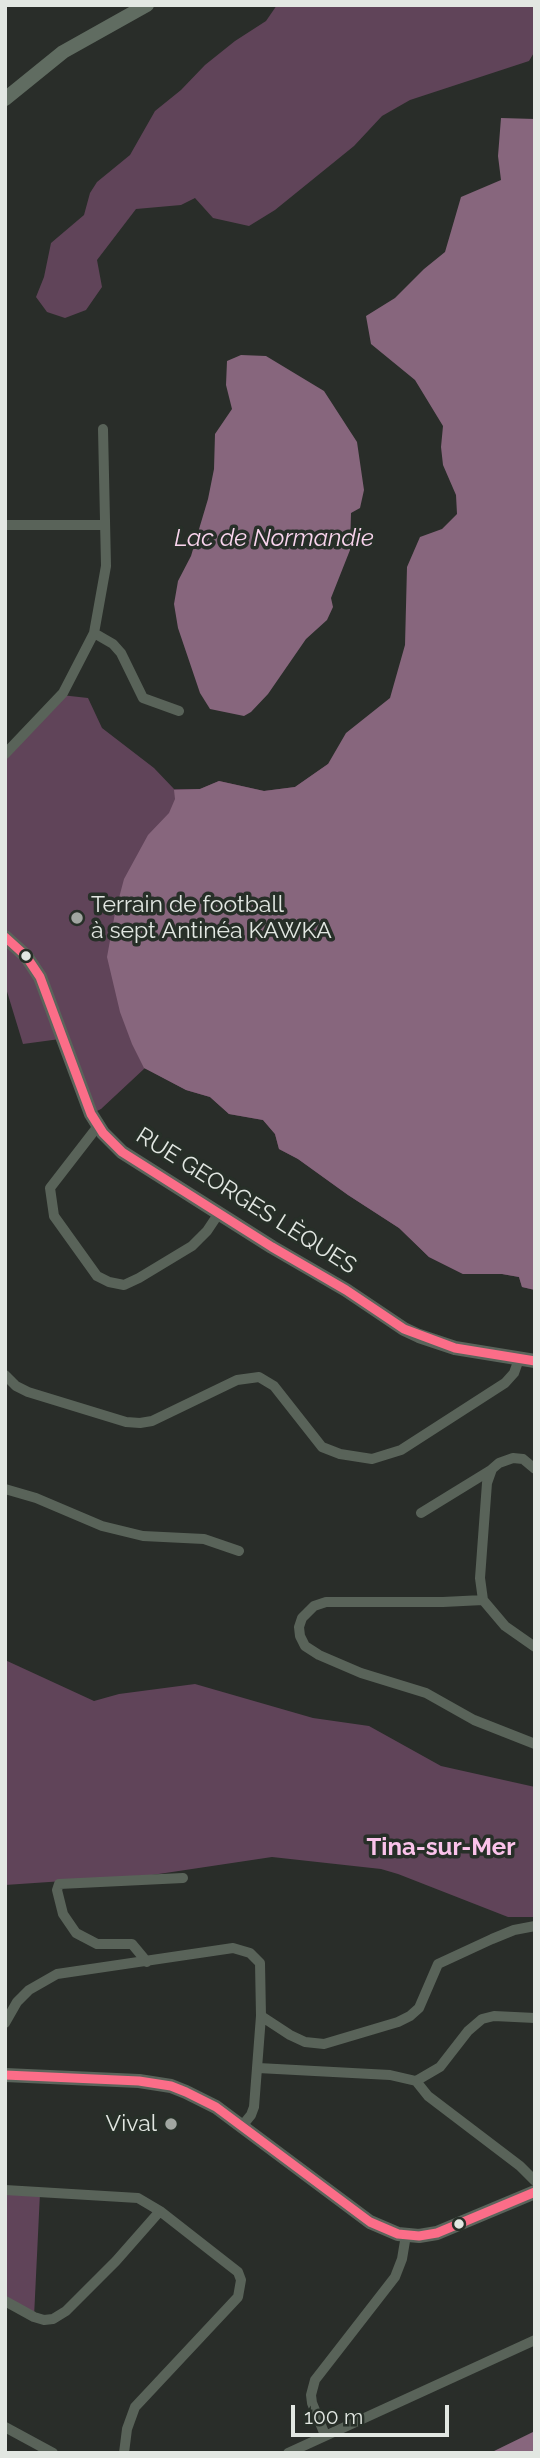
<!DOCTYPE html>
<html>
<head>
<meta charset="utf-8">
<style>
	body { margin:0 }
	#map { position:relative; width:540px; height:2458px; overflow:hidden; background:#292d29; font-family:Raleway,sans-serif }
	canvas { display:block }
	.frame { position:absolute; inset:0; border:7px solid #e2e7e2; pointer-events:none }
	.scale { position:absolute; left:291px; top:2405px; width:158px; height:32px; box-sizing:border-box; border:4px solid #e2e7e2; border-top:0; padding-left:9px; font-size:21px; line-height:24px; white-space:nowrap; color:#e2e7e2; -webkit-text-stroke:5px #272f28; paint-order:stroke }
</style>
</head>
<body>
<div id="map">
<canvas width="540" height="2458"></canvas>
<div class="frame"></div>
<div class="scale">100 m</div>
</div>
<script>
const ctx = document.querySelector('canvas').getContext('2d');
ctx.lineJoin = 'round';
function fill(path, color) {
  ctx.fillStyle = color;
  ctx.fill(path, 'evenodd');
}
function poly(rows) {
  const path = new Path2D();
  for (const r of rows) {
    path.moveTo(r[0], r[1]);
    for (let i = 2; i < r.length; i += 2) path.lineTo(r[i], r[i + 1]);
  }
  return path;
}
function stroke(path, color, width, dash) {
  ctx.strokeStyle = color;
  ctx.lineWidth = width;
  ctx.lineCap = dash ? 'butt' : 'round';
  ctx.setLineDash(dash || []);
  ctx.stroke(path);
}
function label(font, color, halo, rows, align = 'center') {
  ctx.font = font + ' Raleway,sans-serif';
  ctx.lineWidth = 7;
  ctx.setLineDash([]);
  ctx.textBaseline = 'middle';
  ctx.strokeStyle = halo;
  ctx.fillStyle = color;
  for (const [text, x, y, turn = 0] of rows) {
    ctx.save();
    ctx.translate(x, y);
    ctx.rotate((+turn || 0) * Math.PI / 180);
    ctx.textAlign = isNaN(turn) ? turn : align;
    if (halo) ctx.strokeText(text, 0, 0);
    ctx.fillText(text, 0, 0);
    ctx.restore();
  }
}
fill(poly([
	[277,5,535,5,535,51,529,61,410,100,382,116,354,146,275,210,249,226,213,218,195,198,181,205,136,209,97,260,102,287,86,310,65,318,47,312,36,297,44,277,51,243,84,215,90,193,97,182,130,155,155,111,181,90,205,65,235,41,266,21],
	[61,695,88,698,102,728,154,768,174,789,200,789,219,781,264,791,295,787,328,764,475,1219,535,1290,522,1287,519,1277,502,1274,463,1274,429,1257,399,1228,348,1195,298,1159,279,1149,275,1134,263,1120,229,1114,210,1097,186,1090,145,1068,101,1109,91,1114,60,1039,23,1044,5,985,5,754],
	[5,1660,94,1701,119,1694,195,1684,313,1718,369,1726,441,1766,535,1787,535,1917,508,1917,398,1874,381,1869,272,1857,152,1875,5,1885],
	[5,2190,40,2193,34,2317,5,2301]
]), '#604459');
fill(poly([
	[501,118,535,119,535,1290,522,1287,519,1277,502,1274,463,1274,429,1257,399,1228,348,1195,298,1159,279,1149,275,1134,263,1120,229,1114,210,1097,186,1090,144,1068,132,1044,120,1012,107,957,115,913,124,879,148,835,169,813,175,799,174,790,200,789,219,781,264,791,295,787,328,764,346,733,390,698,405,645,407,567,420,537,442,529,457,514,456,495,443,465,441,447,443,426,415,380,371,344,366,316,395,298,424,269,445,252,461,197,501,180,498,156],
	[241,355,266,356,324,391,357,442,364,490,360,508,351,513,350,550,331,598,333,607,327,620,306,639,268,694,251,712,244,716,210,709,200,693,178,628,174,604,178,581,191,556,208,499,214,469,215,434,232,409,226,385,227,361],
	[535,2431,535,2453,490,2453]
]), '#87667d');
stroke(poly([
	[5,525,104,525],
	[94,633,106,566,103,429],
	[5,754,63,693,94,633,113,644,121,653,143,698,179,711],
	[98,1126,50,1188,54,1216,97,1276,109,1282,124,1285,139,1278,192,1246,207,1231,219,1213],
	[5,1375,16,1386,28,1392,126,1422,140,1423,152,1421,237,1380,259,1377,274,1386,322,1447,340,1454,372,1459,401,1450,505,1383,514,1373,519,1359],
	[535,1469,523,1459,513,1458,499,1463,492,1469,487,1483,480,1578,483,1600,505,1626,535,1647],
	[5,1489,36,1498,102,1526,143,1536,204,1539,239,1551],
	[421,1513,491,1470],
	[483,1600,443,1602,326,1602,314,1606,302,1618,299,1627,300,1636,305,1646,319,1655,361,1673,426,1693,474,1720,535,1744],
	[147,1962,132,1944,97,1944,76,1933,63,1914,57,1890,59,1884,183,1878],
	[261,2016,290,2035,305,2042,324,2044,398,2022,410,2016,419,2008,438,1964,492,1939,514,1930,535,1926],
	[5,2023,17,2002,29,1990,57,1974,233,1948,250,1953,260,1963,261,2016,254,2107,251,2115,242,2126],
	[258,2068,390,2075,416,2081,440,2067,468,2031,482,2019,494,2016,535,2018],
	[416,2081,428,2096,520,2166,535,2181],
	[5,2190,138,2198,160,2211,238,2272,241,2280,238,2297,135,2407,127,2429,124,2453],
	[5,2301,34,2317,44,2320,53,2319,66,2311,116,2261,160,2211],
	[5,2427,53,2453],
	[325,2435,312,2403,311,2395,315,2380,395,2277,402,2259,406,2235],
	[288,2453,535,2340]
]), '#596359', 10);
stroke(poly([
	[5,937,26,956,40,977,91,1114,103,1133,122,1152,272,1247,346,1290,404,1329,419,1336,455,1348,535,1361],
	[5,2075,139,2081,171,2086,186,2092,216,2107,370,2222,398,2234,419,2236,437,2233,535,2192]
]), '#5a645b', 14);
stroke(poly([
	[5,99,63,52,147,5]
]), '#606c61', 14);
stroke(poly([
	[5,937,26,956,40,977,91,1114,103,1133,122,1152,272,1247,346,1290,404,1329,455,1348,535,1361],
	[5,2075,139,2081,171,2086,186,2092,216,2107,370,2222,398,2234,419,2236,437,2233,535,2192]
]), '#fb6d88', 9);
for (const [x, y, r, color] of [
	[77,918,7,"#a1a6a1"],
	[26,956,6,"#e2e7e2"],
	[171,2124,7,"#a1a6a1"],
	[459,2224,6,"#e2e7e2"]
]) {
  const dot = new Path2D();
  dot.arc(x, y, r, 0, 2 * Math.PI);
  ctx.fillStyle = color;
  ctx.fill(dot);
  stroke(dot, '#272f28', 2.5);
}
label('23px', '#e2e7e2', '#272f28', [
	["Terrain de football",91,905],
	["à sept Antinéa KAWKA",91,931],
	["Vival",157,2124,"right"]
], 'left');
label('23px', '#e2e7e2', '#272f28', [
	["RUE GEORGES LÈQUES",246,1201,32]
]);
label('italic 24px', '#fad5ee', '#272f28', [
	["Lac de Normandie",274,539]
]);
label('bold 24px', '#fac3ea', '#272f28', [
	["Tina-sur-Mer",441,1848]
]);
</script>
</body>
</html>
